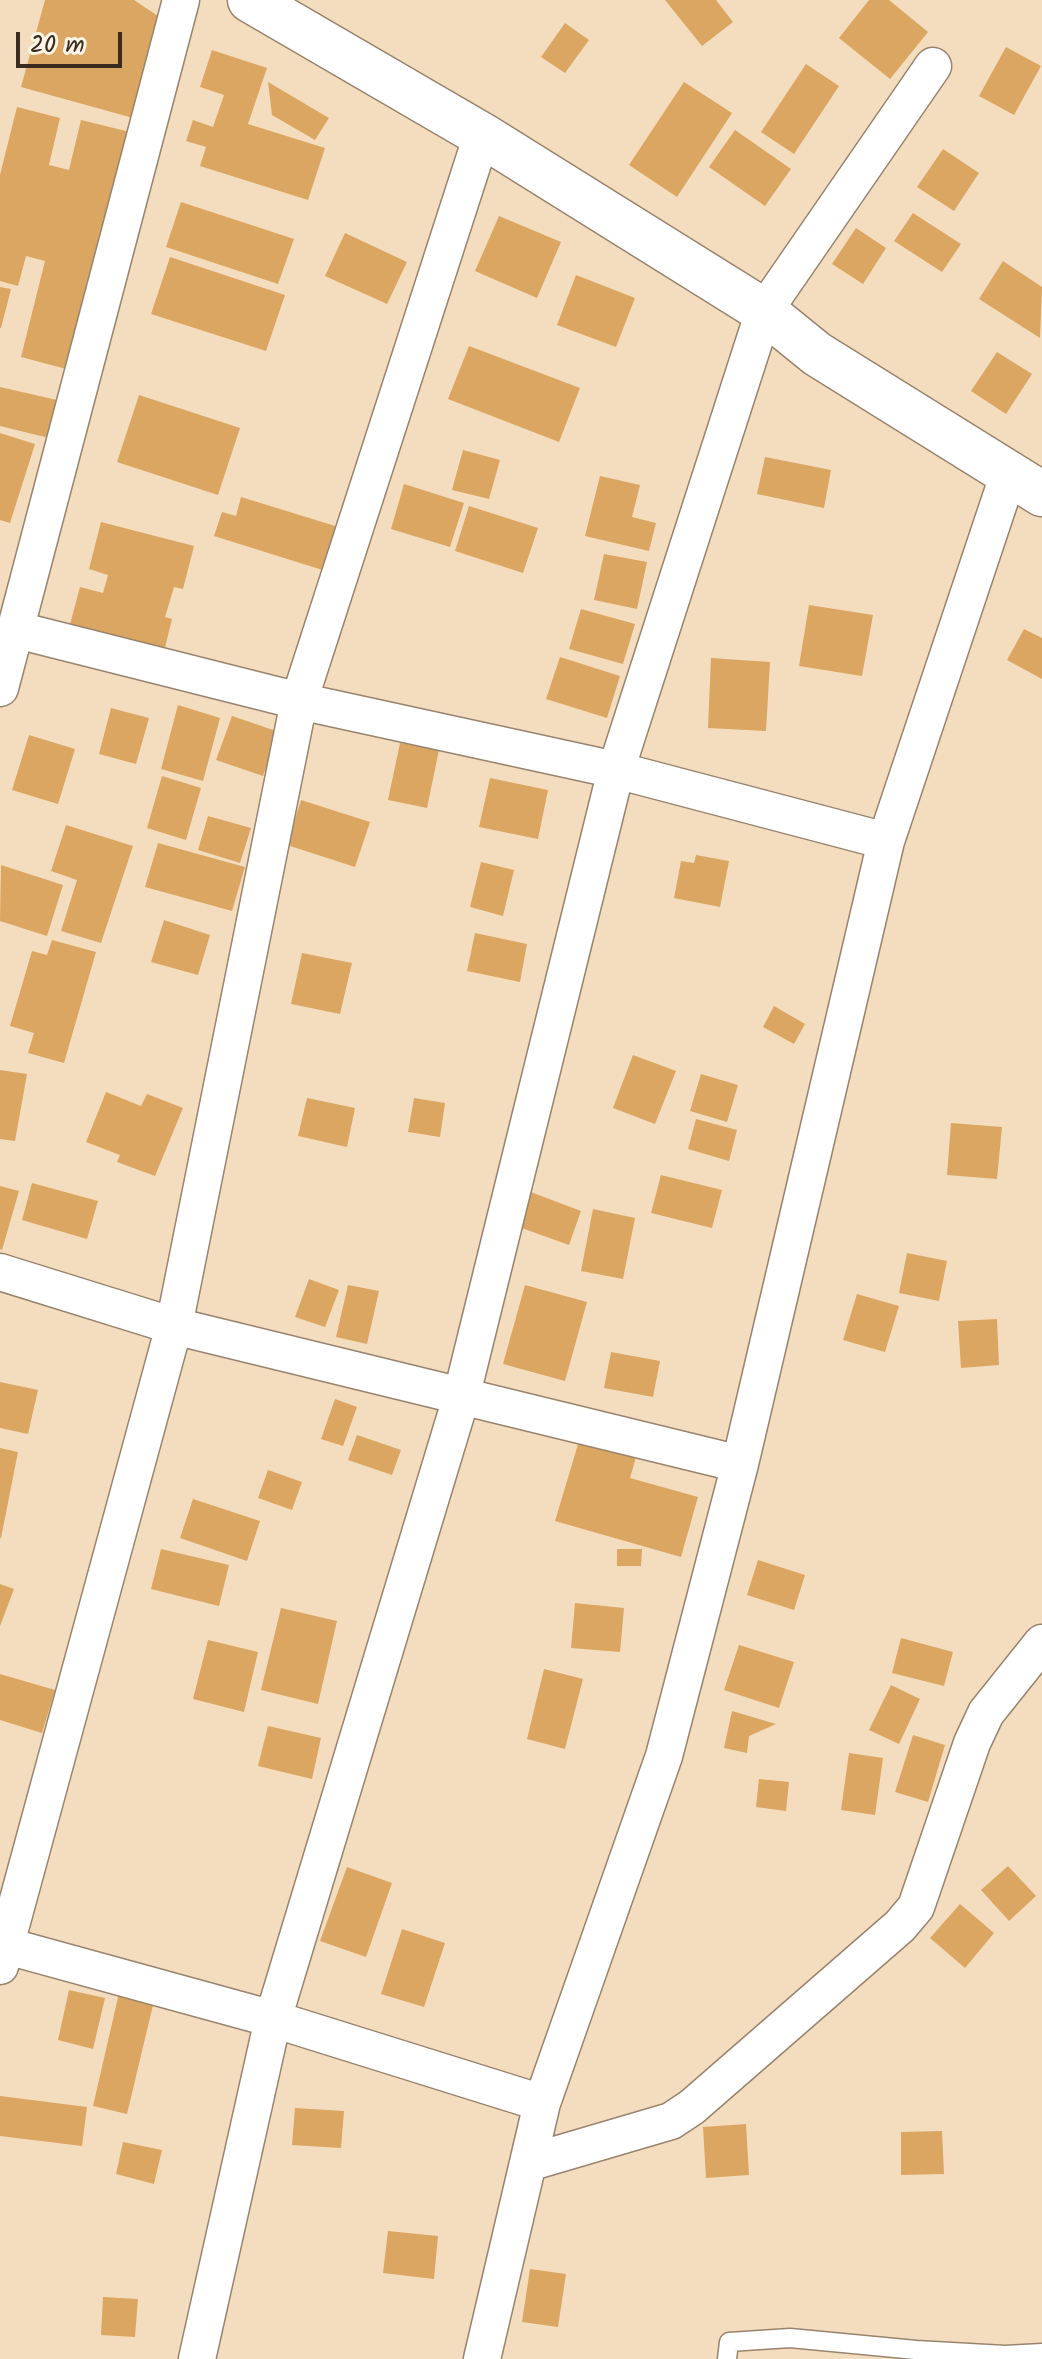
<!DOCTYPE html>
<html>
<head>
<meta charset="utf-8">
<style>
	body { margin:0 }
	#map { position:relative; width:1042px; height:2359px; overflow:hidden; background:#f4ddbe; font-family:Kalam,sans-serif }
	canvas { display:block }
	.scale { position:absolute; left:16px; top:32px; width:106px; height:36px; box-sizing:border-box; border:4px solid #3b2a1e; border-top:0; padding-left:10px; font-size:24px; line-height:28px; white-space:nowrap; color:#3b2a1e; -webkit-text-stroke:6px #fcf5e5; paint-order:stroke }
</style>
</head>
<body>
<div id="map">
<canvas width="1042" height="2359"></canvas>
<div class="scale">20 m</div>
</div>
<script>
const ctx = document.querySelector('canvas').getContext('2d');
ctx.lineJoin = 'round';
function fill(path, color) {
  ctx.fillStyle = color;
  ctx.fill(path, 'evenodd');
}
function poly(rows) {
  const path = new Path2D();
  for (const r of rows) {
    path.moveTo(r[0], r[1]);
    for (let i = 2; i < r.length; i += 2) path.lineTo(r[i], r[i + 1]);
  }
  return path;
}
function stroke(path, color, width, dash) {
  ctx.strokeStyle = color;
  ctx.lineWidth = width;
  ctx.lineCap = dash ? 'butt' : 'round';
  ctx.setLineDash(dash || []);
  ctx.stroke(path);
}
fill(poly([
	[45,0,134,0,161,18,133,118,21,87],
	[665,0,716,0,733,22,702,46],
	[869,0,889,0,928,32,890,79,839,38],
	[565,23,589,40,565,73,541,57],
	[1006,47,1041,66,1014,115,979,96],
	[212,50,267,68,248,124,325,148,308,200,200,166,206,147,186,141,193,120,213,127,224,95,200,87],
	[806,64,839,86,794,154,761,132],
	[268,82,329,118,315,140,272,115],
	[684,82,732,113,677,197,629,165],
	[17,107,60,118,49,165,69,170,81,120,130,132,70,370,21,357,45,261,26,256,18,286,0,281,0,175],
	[735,130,791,169,765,206,709,167],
	[943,149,979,173,954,211,917,187],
	[181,202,294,239,278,284,166,247],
	[913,213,961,244,942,272,894,241],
	[499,216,561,242,537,298,475,271],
	[856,228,886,248,863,284,832,264],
	[345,233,407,262,387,304,325,276],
	[170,257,285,295,266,351,151,314],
	[1003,261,1042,287,1040,338,979,299],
	[576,275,635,298,616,347,557,325],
	[0,287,11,289,1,328,0,328],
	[469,346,580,388,559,442,448,399],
	[997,352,1032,374,1006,414,971,391],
	[0,387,66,402,57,440,0,426],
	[139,395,240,428,218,495,117,462],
	[0,433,35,444,10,523,0,520],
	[463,450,500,460,489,499,452,490],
	[765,457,831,470,824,508,757,494],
	[600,476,640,485,632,517,656,523,649,551,585,536],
	[404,484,464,503,450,547,391,529],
	[241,497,345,529,332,573,214,536,222,512,236,516],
	[469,506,538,528,523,573,455,551],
	[101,522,194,546,183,589,174,587,165,617,172,619,164,652,69,628,80,587,103,593,108,575,89,569],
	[604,554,647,562,637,609,594,600],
	[809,605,873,615,862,676,799,666],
	[581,609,635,624,623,664,569,649],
	[1024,629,1042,638,1042,679,1007,660],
	[560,657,620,676,607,718,546,699],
	[711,658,770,662,766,731,708,728],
	[178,705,220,718,203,781,161,769],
	[111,708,149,718,136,764,99,754],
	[232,716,279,732,263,776,216,760],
	[29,735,75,749,58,804,12,790],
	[400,743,439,750,427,808,388,800],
	[162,776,201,788,186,840,147,828],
	[490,778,548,790,538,839,479,827],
	[301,800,370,822,355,867,287,845],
	[208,816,251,828,240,863,198,850],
	[66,825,133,846,101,943,61,931,77,880,51,871],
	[158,843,245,867,232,911,145,887],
	[696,855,729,861,720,907,674,898,681,861,694,863],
	[481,862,514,870,503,916,470,907],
	[1,865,63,885,47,936,0,921],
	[164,920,210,935,198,975,151,962],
	[475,933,527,944,520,982,467,971],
	[52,940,96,952,64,1063,28,1053,34,1033,10,1026,32,951,47,955],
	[302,953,352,963,340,1014,291,1004],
	[774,1006,805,1024,794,1044,763,1027],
	[633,1055,676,1071,655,1124,613,1108],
	[0,1070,27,1074,15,1141,0,1139],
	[701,1074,738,1085,727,1122,690,1111],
	[106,1092,141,1106,147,1094,183,1108,155,1176,117,1162,120,1155,86,1142],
	[307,1098,355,1108,347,1147,298,1136],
	[414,1098,445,1103,440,1137,408,1132],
	[696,1119,737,1130,729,1161,688,1149],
	[951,1123,1002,1127,997,1179,947,1175],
	[661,1175,722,1190,712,1228,651,1213],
	[32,1183,98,1201,87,1239,22,1220],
	[0,1186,19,1191,2,1250,0,1249],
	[528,1191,581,1211,569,1245,516,1226],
	[593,1209,635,1218,623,1279,581,1271],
	[907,1253,947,1261,939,1301,899,1293],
	[309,1279,339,1290,325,1327,295,1317],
	[348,1285,379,1291,367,1344,336,1337],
	[525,1285,587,1302,565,1381,503,1364],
	[857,1294,899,1306,885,1352,843,1340],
	[997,1319,999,1365,961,1368,958,1321],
	[611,1352,660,1361,653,1397,604,1388],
	[0,1382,38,1390,28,1434,0,1428],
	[335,1399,357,1407,343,1446,321,1439],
	[357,1435,401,1450,392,1475,348,1460],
	[579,1441,636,1457,630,1478,698,1497,681,1557,555,1521],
	[0,1448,18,1452,1,1538,0,1538],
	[268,1470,302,1482,292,1510,258,1498],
	[193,1499,260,1521,247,1561,180,1538],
	[161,1549,229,1565,219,1606,151,1589],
	[617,1549,642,1549,641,1566,617,1566],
	[758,1560,805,1575,794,1610,747,1595],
	[0,1584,14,1589,0,1626],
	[575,1603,624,1608,620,1652,571,1648],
	[281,1608,337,1621,318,1704,261,1690],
	[901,1638,953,1652,944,1686,892,1673],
	[208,1640,258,1652,244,1712,193,1699],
	[739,1645,794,1662,779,1708,724,1690],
	[544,1669,583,1679,565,1749,527,1739],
	[0,1674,55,1690,42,1733,0,1720],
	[891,1685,920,1699,899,1744,869,1730],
	[732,1711,776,1724,749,1736,747,1753,724,1748],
	[268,1726,321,1738,312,1779,258,1766],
	[913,1735,945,1745,928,1802,895,1792],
	[849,1753,883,1758,875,1815,841,1810],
	[759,1779,789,1782,786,1811,756,1807],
	[1008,1866,1036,1896,1009,1921,981,1890],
	[347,1867,392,1883,366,1957,320,1941],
	[960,1904,994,1933,965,1968,930,1938],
	[402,1929,445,1943,424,2007,381,1994],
	[69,1990,105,1998,93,2049,58,2040],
	[119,1993,154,2001,127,2114,93,2106],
	[0,2096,87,2107,82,2146,0,2136],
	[295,2108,344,2111,341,2148,292,2145],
	[746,2124,749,2175,706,2178,703,2127],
	[942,2131,944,2174,901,2175,901,2132],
	[123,2142,162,2150,154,2184,116,2174],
	[388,2231,438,2236,434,2279,383,2273],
	[530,2269,566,2274,558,2327,522,2322],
	[103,2297,138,2299,135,2337,101,2335]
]), '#dba661');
const service = poly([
	[727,2359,729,2342,790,2338,916,2350,1005,2355,1042,2353]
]);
const minor = poly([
	[17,630,299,701,616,770,886,841],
	[0,688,181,0],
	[0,1272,174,1326,740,1464],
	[0,1944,273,2019,542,2103],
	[0,1966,174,1326,299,701,482,135],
	[528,2163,671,2121,692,2107,900,1926,916,1907,972,1743,986,1713,1042,1643],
	[197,2359,273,2019,461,1398,616,770,764,311,933,66],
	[482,2359,542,2103,664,1756,740,1464,886,841,1009,473]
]);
const tertiary = poly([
	[250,0,482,135,764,311,817,354,1042,494]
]);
stroke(service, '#98846e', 21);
stroke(minor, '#98846e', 39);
stroke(tertiary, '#98846e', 47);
stroke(service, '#fff', 18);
stroke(minor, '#fff', 36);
stroke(tertiary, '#fff', 44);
</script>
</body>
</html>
